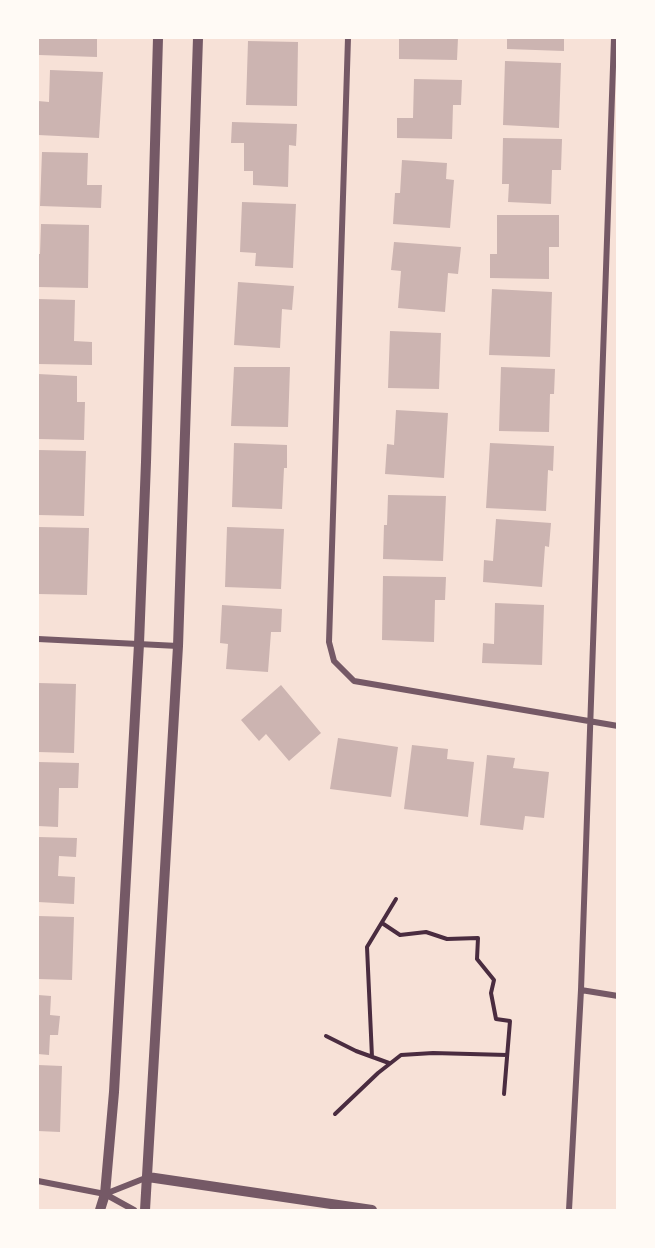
<!DOCTYPE html>
<html>
<head>
<meta charset="utf-8">
<style>
	body { margin:0 }
	#map { position:relative; width:655px; height:1248px; overflow:hidden; background:#f7e1d7; font-family:"Alegreya Sans",sans-serif }
	canvas { display:block }
	.frame { position:absolute; inset:0; border:39px solid #fffaf5; pointer-events:none }
</style>
</head>
<body>
<div id="map">
<canvas width="655" height="1248"></canvas>
<div class="frame"></div>
</div>
<script>
const ctx = document.querySelector('canvas').getContext('2d');
ctx.lineJoin = 'round';
function fill(path, color) {
  ctx.fillStyle = color;
  ctx.fill(path, 'evenodd');
}
function poly(rows) {
  const path = new Path2D();
  for (const r of rows) {
    path.moveTo(r[0], r[1]);
    for (let i = 2; i < r.length; i += 2) path.lineTo(r[i], r[i + 1]);
  }
  return path;
}
function stroke(path, color, width, dash) {
  ctx.strokeStyle = color;
  ctx.lineWidth = width;
  ctx.lineCap = dash ? 'butt' : 'round';
  ctx.setLineDash(dash || []);
  ctx.stroke(path);
}
fill(poly([
	[39,38,97,38,97,57,39,55],
	[399,38,458,38,457,60,399,59],
	[507,38,564,38,564,51,507,49],
	[248,41,298,42,297,106,246,105],
	[505,61,561,63,559,128,503,125],
	[50,70,103,72,99,138,38,135,38,101,49,102],
	[414,79,462,80,461,105,453,105,452,139,397,138,397,118,413,118],
	[232,122,297,124,296,146,289,145,288,187,253,185,253,171,244,171,244,143,231,143],
	[503,138,562,139,561,170,552,170,551,204,508,202,509,184,502,184],
	[42,152,88,153,87,185,102,185,101,208,40,206],
	[402,160,447,163,446,179,454,180,450,228,393,224,395,193,400,193],
	[242,202,296,204,293,268,255,266,256,253,240,252],
	[497,215,559,215,559,247,549,247,549,279,490,278,490,254,497,254],
	[41,224,89,225,88,288,38,287,38,254,40,254],
	[394,242,461,247,458,274,448,273,445,312,398,308,401,271,391,270],
	[238,282,294,286,292,310,282,309,280,348,234,345],
	[492,289,552,292,550,357,489,355],
	[38,299,75,300,74,341,92,342,92,365,38,364],
	[390,331,441,333,439,389,388,388],
	[234,367,290,367,288,427,231,426],
	[501,367,555,369,554,394,550,394,549,432,499,431],
	[38,374,77,376,77,402,85,402,84,440,38,439],
	[396,410,448,413,444,478,385,474,387,444,394,445],
	[234,443,287,445,287,468,284,468,282,509,232,507],
	[490,443,554,446,553,471,548,470,546,511,486,508],
	[38,450,86,451,84,516,38,515],
	[388,495,446,496,443,561,383,559,384,525,387,525],
	[496,519,551,523,549,547,545,546,542,587,483,582,484,560,493,561],
	[38,527,89,528,87,595,38,594],
	[227,527,284,529,281,589,225,587],
	[383,576,446,577,445,600,435,600,434,642,382,640],
	[495,603,544,605,542,665,482,663,483,643,494,644],
	[222,605,282,609,281,632,271,632,268,672,226,669,228,644,220,643],
	[38,683,76,684,74,753,38,752],
	[281,685,321,733,289,761,266,734,259,741,241,720],
	[338,738,398,747,391,797,330,789],
	[412,745,448,749,447,759,474,762,468,817,404,809],
	[487,755,515,758,513,768,549,772,544,818,525,816,523,830,480,825],
	[38,762,79,763,78,788,59,788,58,827,38,826],
	[38,837,77,838,76,857,59,856,58,876,75,877,74,904,38,902],
	[38,916,74,917,72,980,38,979],
	[38,995,51,996,50,1015,60,1016,58,1035,50,1035,49,1055,38,1054],
	[38,1065,62,1066,60,1132,38,1131]
]), '#ccb4b1');
stroke(poly([
	[382,923,400,935,426,932,447,939,478,938,477,959,494,980,491,993,496,1019,510,1021,504,1094],
	[326,1036,356,1051,389,1063],
	[372,1057,367,947,396,899],
	[335,1114,378,1073,401,1055,433,1053,507,1055]
]), '#4a2c40', 4);
stroke(poly([
	[348,38,329,642,334,661,354,681,618,726],
	[38,639,178,646],
	[581,990,618,996],
	[38,1181,105,1194,134,1210],
	[105,1194,148,1177],
	[569,1210,581,990,614,38]
]), '#755966', 6);
stroke(poly([
	[148,1177,372,1210],
	[100,1210,105,1194,114,1092,139,644,146,462,158,38],
	[145,1210,178,646,198,38]
]), '#755966', 10);
</script>
</body>
</html>
